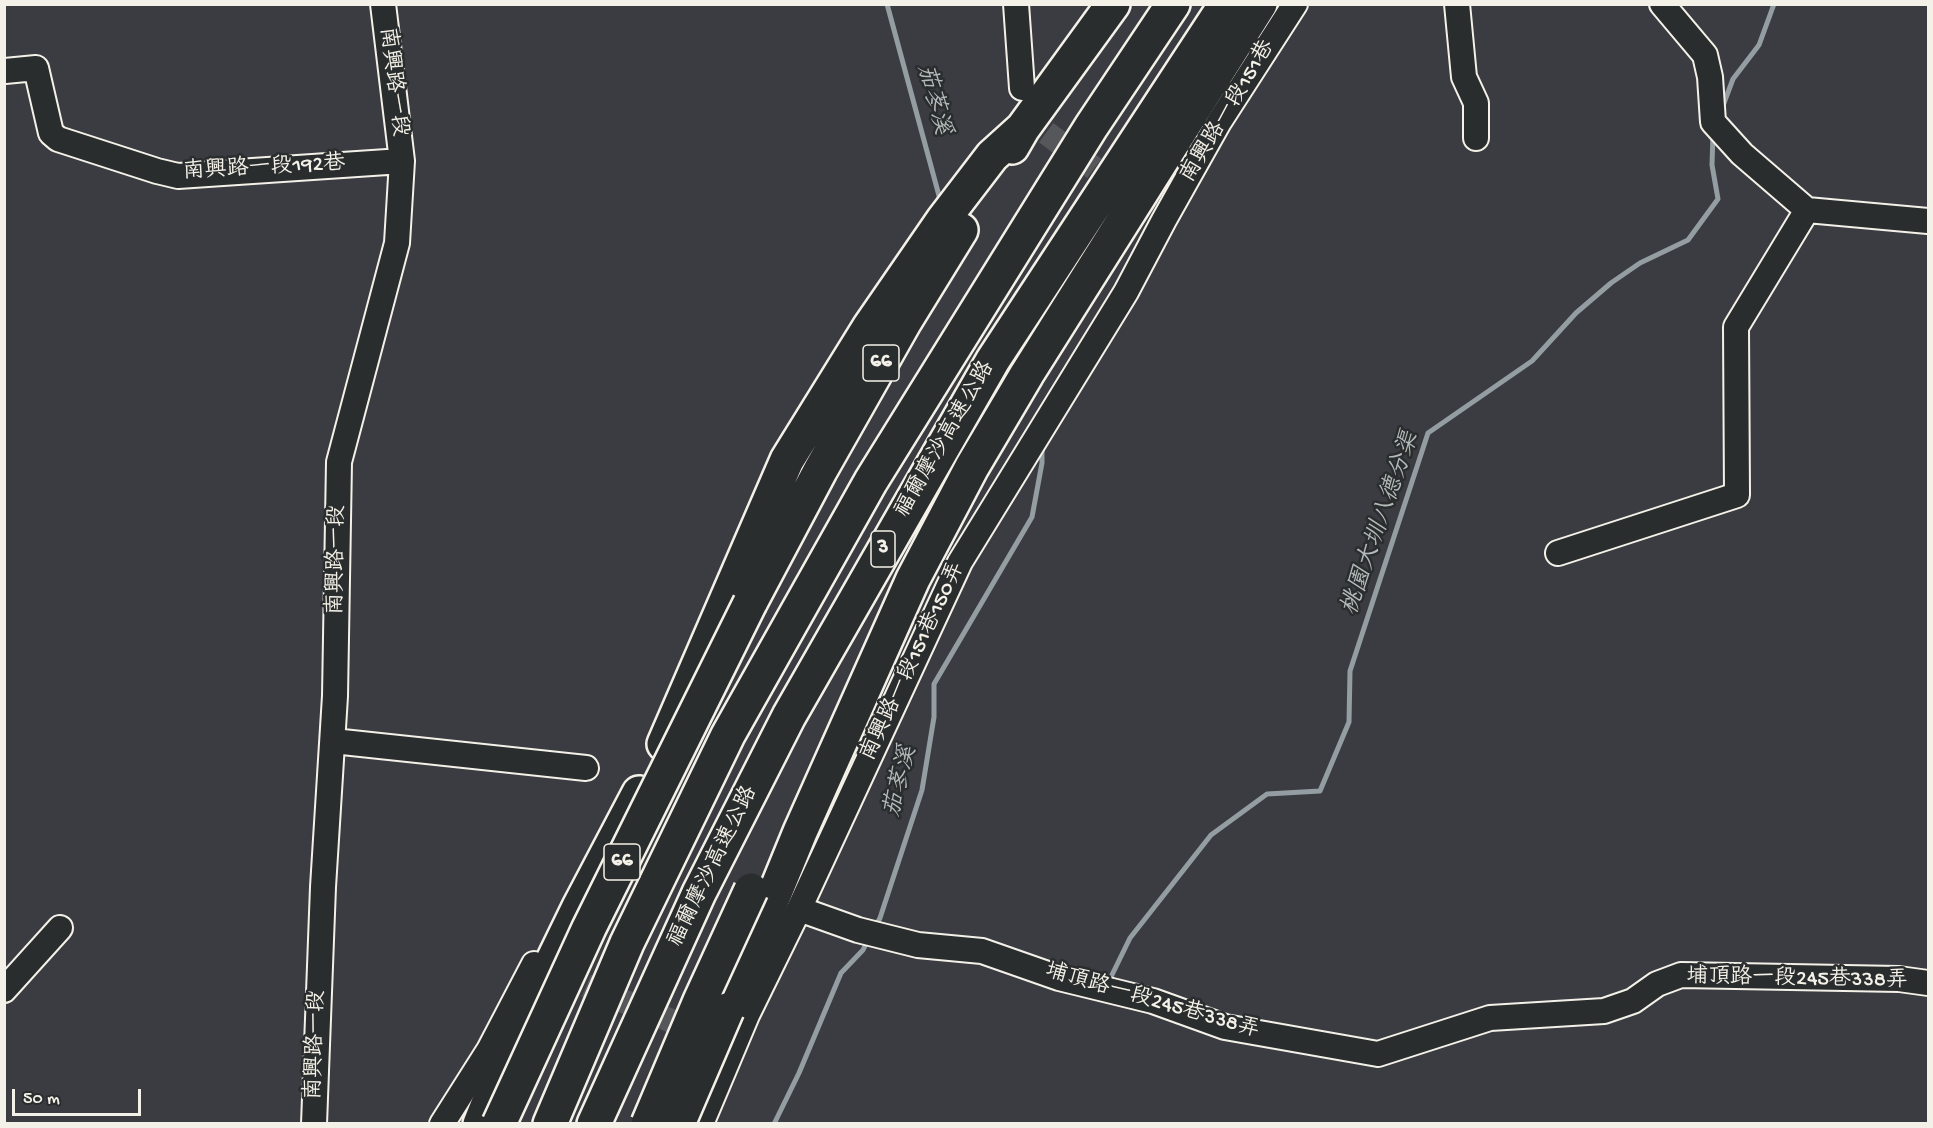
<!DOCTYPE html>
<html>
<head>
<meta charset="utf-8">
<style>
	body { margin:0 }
	#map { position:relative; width:1933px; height:1128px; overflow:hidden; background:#3a3c42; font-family:"Gochi Hand",sans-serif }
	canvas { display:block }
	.frame { position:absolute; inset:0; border:6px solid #f4f1e8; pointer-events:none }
	.scale { position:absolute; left:12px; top:1089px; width:129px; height:27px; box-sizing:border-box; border:3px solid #f4f1e8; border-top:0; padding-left:8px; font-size:18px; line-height:21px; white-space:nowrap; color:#f4f1e8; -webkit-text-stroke:4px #2a2d2e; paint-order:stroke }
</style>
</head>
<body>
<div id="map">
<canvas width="1933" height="1128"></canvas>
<div class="frame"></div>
<div class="scale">50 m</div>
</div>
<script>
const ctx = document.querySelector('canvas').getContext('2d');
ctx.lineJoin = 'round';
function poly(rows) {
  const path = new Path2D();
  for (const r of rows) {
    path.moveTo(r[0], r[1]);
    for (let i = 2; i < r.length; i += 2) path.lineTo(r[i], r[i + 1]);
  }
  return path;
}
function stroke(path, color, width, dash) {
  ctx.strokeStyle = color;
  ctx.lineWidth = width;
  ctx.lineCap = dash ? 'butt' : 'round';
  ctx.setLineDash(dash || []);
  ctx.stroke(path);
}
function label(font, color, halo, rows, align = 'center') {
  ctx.font = font + ' "Gochi Hand","LXGW WenKai TC",sans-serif';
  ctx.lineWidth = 5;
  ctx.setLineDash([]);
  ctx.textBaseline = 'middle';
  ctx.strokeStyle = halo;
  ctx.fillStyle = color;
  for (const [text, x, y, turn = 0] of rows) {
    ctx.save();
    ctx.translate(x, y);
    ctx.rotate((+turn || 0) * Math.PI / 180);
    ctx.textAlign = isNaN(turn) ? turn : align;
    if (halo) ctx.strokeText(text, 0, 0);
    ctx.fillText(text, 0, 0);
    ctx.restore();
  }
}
stroke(poly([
	[887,4,941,203],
	[1721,111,1733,79,1759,45,1774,4],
	[874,929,880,918,922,790,934,717,934,684,1032,517,1042,463,1042,444],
	[1108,983,1130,938,1211,835,1267,794,1320,791,1349,722,1350,671,1428,433,1532,361,1576,313,1611,283,1640,263,1688,240,1718,199,1712,165,1713,134],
	[774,1124,799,1073,841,973,863,950,868,940]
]), '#939da2', 5);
stroke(poly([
	[1025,105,1033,123,1164,220],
	[553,972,703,1034]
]), '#56575b', 24, [24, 12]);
const minor = poly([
	[1016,4,1022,88],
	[1457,4,1464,77,1476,103,1476,138],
	[1662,4,1705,55,1710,77,1713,122,1742,154,1807,210],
	[5,71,36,68,51,133,58,139,157,171,178,176,402,161],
	[1807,210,1928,221],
	[1558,553,1737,495,1736,327,1807,210],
	[333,741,586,768],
	[799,909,858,930,918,945,982,951,1059,978,1153,1001,1225,1027,1378,1054,1490,1018,1604,1011,1633,1001,1657,984,1681,975,1899,979,1928,983],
	[4,990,60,928],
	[314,1124,323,887,335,696,339,462,397,243,402,161,383,4],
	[442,1124,489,1050,534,964],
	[701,1124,747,1015,799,909,960,562,1126,292,1164,220,1219,122,1295,4]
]);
const highway = poly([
	[1012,147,1023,128,1113,4],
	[750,603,820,471,905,321,961,230],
	[664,744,787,460,870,326,943,220,992,156,1023,128],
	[727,1010,800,832,913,579,972,467,1027,374,1260,4],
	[480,1124,509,1051,579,907,639,793],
	[550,1124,627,943,728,735,871,481,1091,127,1173,4],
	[594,1124,699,893,789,716,993,360,1226,4]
]);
stroke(minor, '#f4f1e8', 28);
stroke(highway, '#f4f1e8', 38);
stroke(minor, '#2a2d2e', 24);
stroke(highway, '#2a2d2e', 33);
const highwayBridge = poly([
	[499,1124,589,928,750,603],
	[648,1124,700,1001,751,890],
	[678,1124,727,1010]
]);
stroke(highwayBridge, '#f4f1e8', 38, []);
stroke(highwayBridge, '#2a2d2e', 33);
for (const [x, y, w] of [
	[881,363,36],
	[883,549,24],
	[622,862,36]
]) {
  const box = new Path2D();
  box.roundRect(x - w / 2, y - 18, w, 36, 4.5);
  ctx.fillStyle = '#2a2d2e';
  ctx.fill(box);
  stroke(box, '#f4f1e8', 1.5);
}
label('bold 21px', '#f4f1e8', null, [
	["66",881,363],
	["3",883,549],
	["66",622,862]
]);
label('22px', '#f4f1e8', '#2a2d2e', [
	["南興路一段",392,82,83],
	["南興路一段151巷",1229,112,-59],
	["南興路一段192巷",264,169,-3],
	["福爾摩沙高速公路",946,440,-60],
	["南興路一段",338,560,-89],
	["南興路一段151巷150弄",914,662,-65],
	["福爾摩沙高速公路",714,867,-64],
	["埔頂路一段245巷338弄",1797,980,1],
	["埔頂路一段245巷338弄",1152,1002,16],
	["南興路一段",317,1045,-88]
]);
label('italic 24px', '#b4b9ba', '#2a2d2e', [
	["茄苳溪",932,100,75],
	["桃園大圳八德分渠",1382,524,-71],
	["茄苳溪",902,782,-76]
]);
</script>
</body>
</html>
